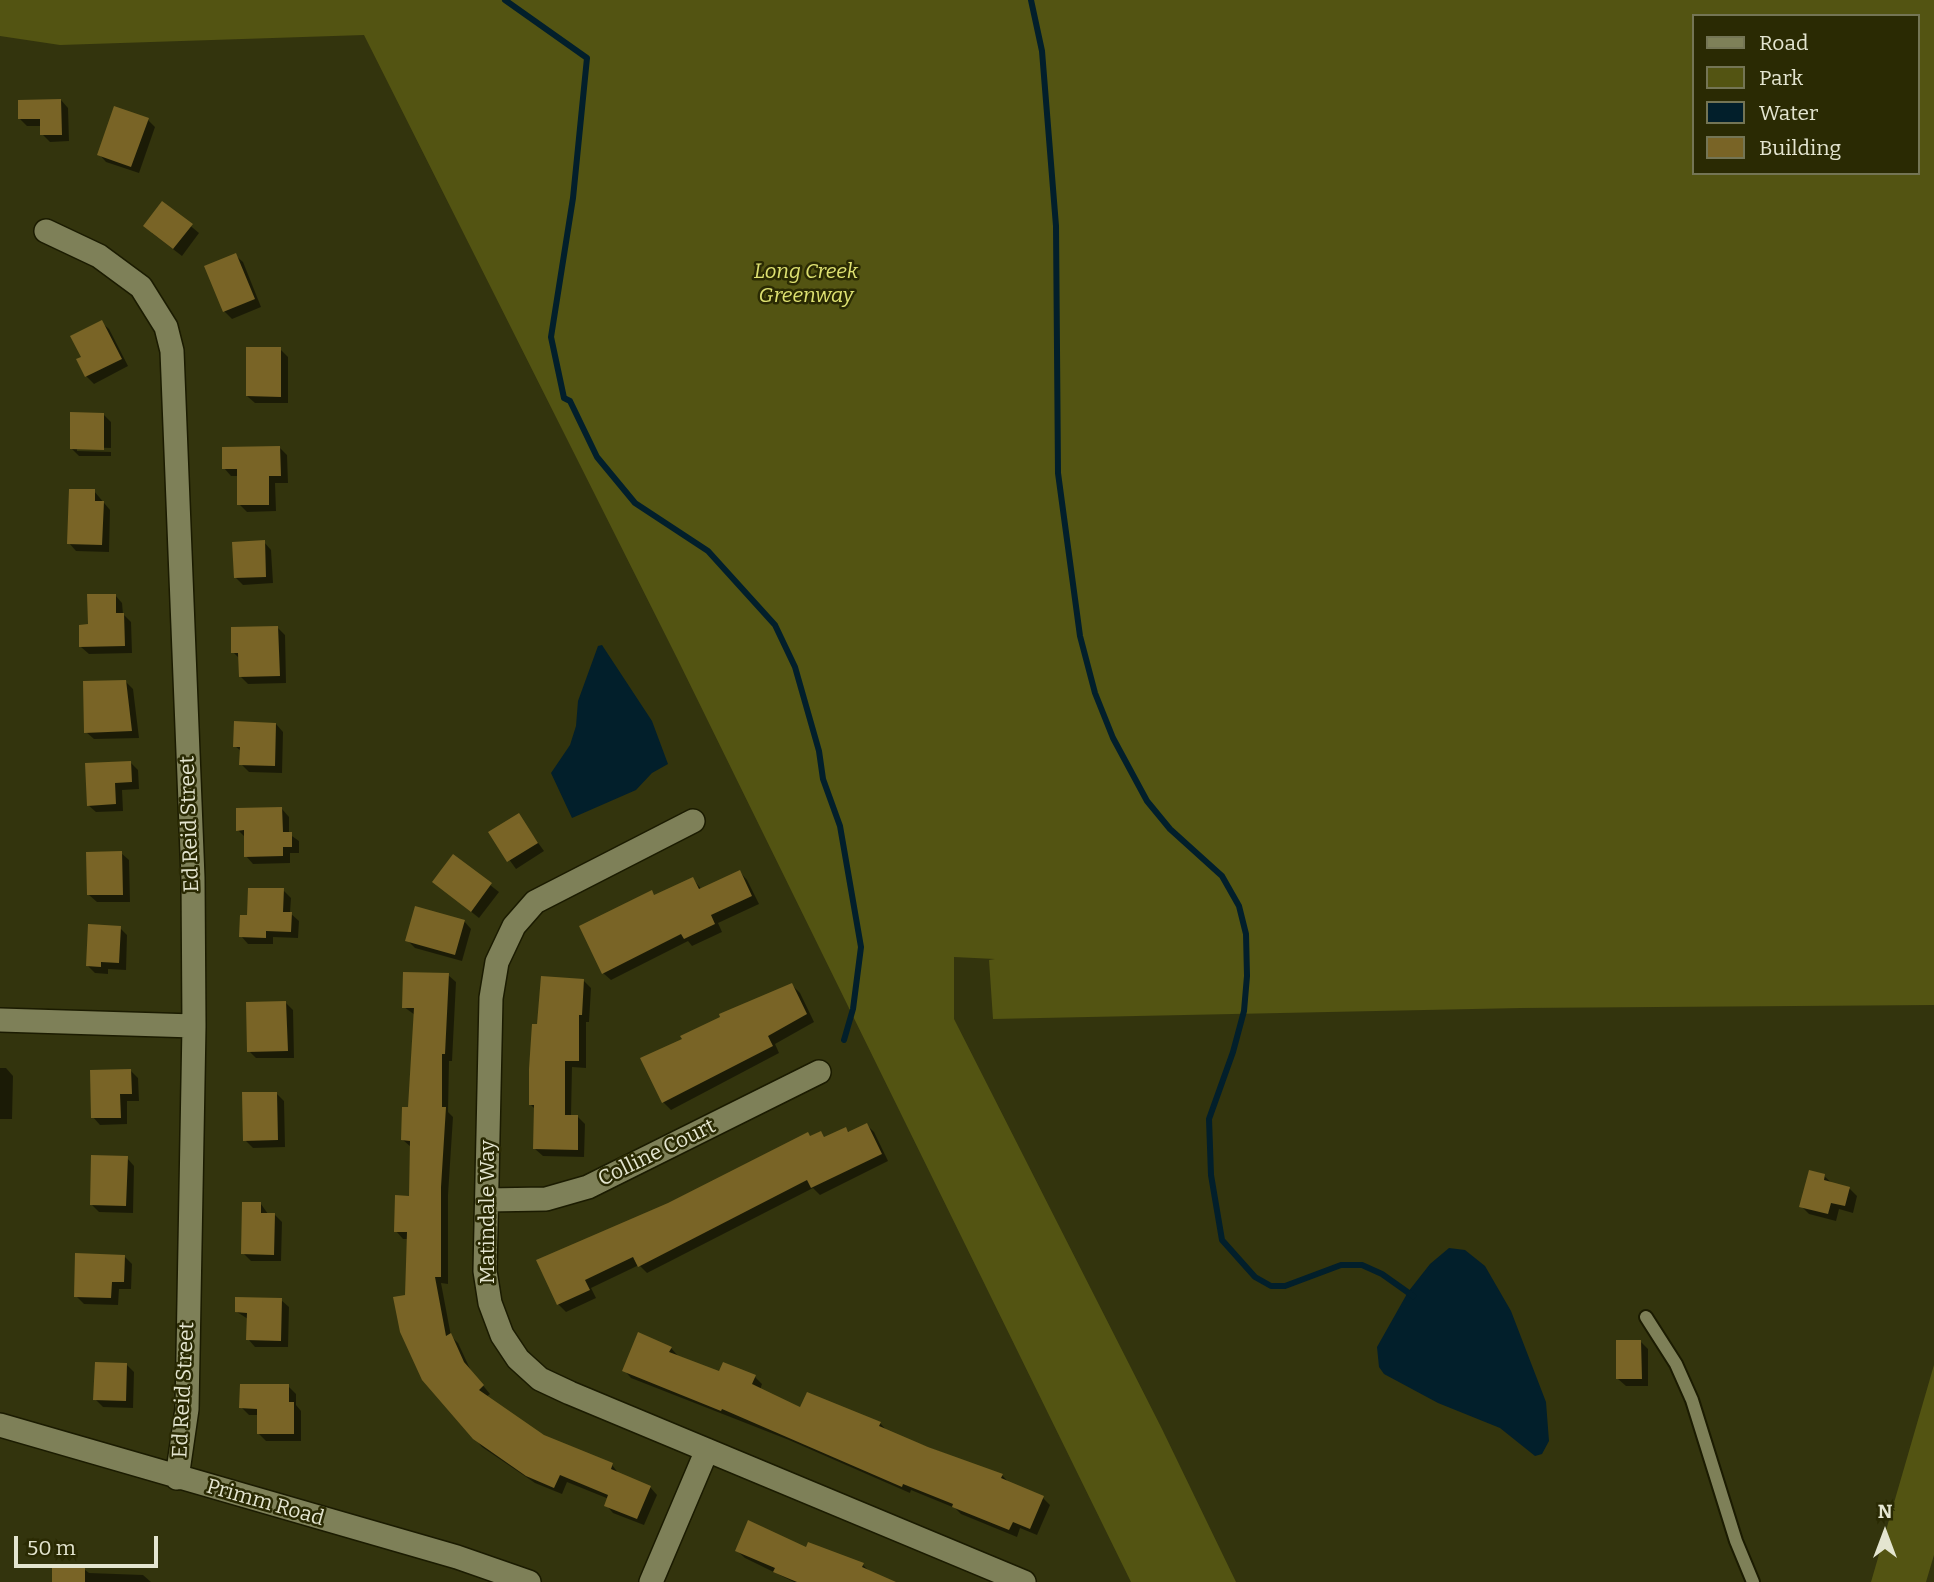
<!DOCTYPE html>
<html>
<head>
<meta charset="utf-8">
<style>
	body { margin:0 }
	#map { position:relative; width:1934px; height:1582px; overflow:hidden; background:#33340d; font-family:Bitter,serif }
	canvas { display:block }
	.legend { position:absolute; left:1692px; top:14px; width:228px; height:161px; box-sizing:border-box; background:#2a2a03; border:2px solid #747555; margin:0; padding:9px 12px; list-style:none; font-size:21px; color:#e4e5d0 }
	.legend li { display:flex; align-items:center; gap:14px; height:35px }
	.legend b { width:35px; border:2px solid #747555 }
	.north { position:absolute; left:1850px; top:1498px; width:70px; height:70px; -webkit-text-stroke:5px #2a2a03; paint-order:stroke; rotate:0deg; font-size:19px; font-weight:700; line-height:28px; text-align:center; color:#e4e5d0 }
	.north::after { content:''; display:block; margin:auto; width:24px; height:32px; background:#e4e5d0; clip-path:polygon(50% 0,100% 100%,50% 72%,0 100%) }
	.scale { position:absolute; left:14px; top:1536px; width:144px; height:32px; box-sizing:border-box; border:4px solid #e4e5d0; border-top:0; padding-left:9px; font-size:21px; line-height:24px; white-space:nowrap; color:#e4e5d0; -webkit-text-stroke:5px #2a2a03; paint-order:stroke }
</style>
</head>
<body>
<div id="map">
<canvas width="1934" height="1582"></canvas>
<ul class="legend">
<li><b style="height:9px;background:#7e8058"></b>Road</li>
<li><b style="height:19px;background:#535412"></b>Park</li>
<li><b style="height:19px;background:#021f2b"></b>Water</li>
<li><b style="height:19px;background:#796426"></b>Building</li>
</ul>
<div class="north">N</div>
<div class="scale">50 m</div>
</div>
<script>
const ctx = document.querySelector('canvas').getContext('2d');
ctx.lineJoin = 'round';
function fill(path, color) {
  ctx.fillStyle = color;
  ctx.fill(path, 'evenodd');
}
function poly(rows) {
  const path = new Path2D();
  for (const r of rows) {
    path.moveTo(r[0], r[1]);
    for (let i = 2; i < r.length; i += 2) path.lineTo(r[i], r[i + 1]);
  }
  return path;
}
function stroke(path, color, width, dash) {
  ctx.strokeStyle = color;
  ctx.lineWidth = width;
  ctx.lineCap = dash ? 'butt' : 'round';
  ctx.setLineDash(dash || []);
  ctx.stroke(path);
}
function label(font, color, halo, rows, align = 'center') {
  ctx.font = font + ' Bitter,serif';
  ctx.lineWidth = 5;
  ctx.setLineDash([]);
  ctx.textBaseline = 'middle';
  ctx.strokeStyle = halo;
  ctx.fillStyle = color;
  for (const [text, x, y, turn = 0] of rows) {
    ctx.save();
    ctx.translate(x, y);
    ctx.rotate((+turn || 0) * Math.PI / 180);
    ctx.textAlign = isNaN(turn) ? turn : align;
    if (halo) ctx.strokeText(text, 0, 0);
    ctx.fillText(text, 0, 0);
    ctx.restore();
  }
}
fill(poly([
	[0,0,1934,0,1934,1005,1521,1008,993,1019,989,960,995,959,954,957,954,1019,1162,1429,1236,1582,1131,1582,677,658,364,35,60,45,0,36],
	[1694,16,1918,16,1918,173,1694,173],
	[1934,1365,1934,1555,1926,1582,1871,1582]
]), '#535412');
fill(poly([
	[602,645,652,721,668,764,652,773,636,790,572,818,551,773,570,745,576,726,578,701,598,646],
	[1449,1248,1465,1250,1485,1266,1511,1311,1546,1402,1549,1441,1542,1454,1535,1456,1500,1428,1438,1403,1384,1374,1379,1367,1377,1347,1408,1292,1430,1264]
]), '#021f2b');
fill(poly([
	[61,100,68,108,69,141,50,142,42,134,42,126,27,126,20,119],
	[148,120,155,127,139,173,106,162,99,154],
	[163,203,199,233,182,256,152,233],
	[235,255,243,262,261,307,232,319,224,311],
	[101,322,109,329,128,366,94,384,86,376],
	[280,349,288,357,288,403,255,403,247,396],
	[104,415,111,422,111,448,77,447,77,451,111,452,111,456,79,456,71,448],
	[280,448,287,455,288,483,275,483,276,511,247,512,239,504,239,476,231,476,224,468],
	[94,491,110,510,109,552,76,551,69,543],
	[264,542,271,550,273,583,243,585,235,577],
	[115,595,122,603,123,614,131,622,132,653,89,654,81,647,90,626],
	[278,628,285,635,286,683,248,684,240,676,240,659,233,652],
	[126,682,133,689,139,738,94,739,86,732],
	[276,724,283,732,282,773,249,772,241,764,242,752,235,746],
	[131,763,138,770,139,789,122,790,123,811,96,812,88,805],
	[282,809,289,817,289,834,299,841,299,853,290,853,290,863,253,864,246,856,245,837,238,830],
	[518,815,544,851,516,869,490,833],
	[121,853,129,860,130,902,97,902,89,895],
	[453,856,499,892,479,918,434,882],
	[740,872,747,880,759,904,718,923,722,932,692,946,688,941,611,980,603,973,655,896,693,879,702,890],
	[283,890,291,898,290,913,299,921,298,938,273,937,273,944,248,944,241,936,249,917],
	[464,921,471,929,462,961,415,948,407,940],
	[120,928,127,935,126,970,108,969,108,974,95,973,88,966],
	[448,975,456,982,452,1061,449,1061,448,1112,453,1117,448,1195,448,1284,441,1283,451,1336,458,1343,471,1371,490,1394,486,1397,543,1436,612,1465,619,1474,650,1487,657,1495,644,1525,613,1513,606,1505,609,1499,567,1482,562,1494,535,1483,482,1447,474,1438,407,1297,408,1239,403,1239,396,1231,411,1197,411,1147,403,1140,410,1109,415,1015,404,1007],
	[584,981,591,988,589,1022,586,1022,586,1068,572,1067,571,1116,577,1116,585,1124,584,1157,543,1156,535,1149,536,1110,530,1104,539,1026],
	[792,985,800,993,814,1022,775,1044,779,1053,671,1110,663,1102],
	[286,1003,293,1010,294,1058,256,1058,249,1051],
	[0,1068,6,1068,13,1076,12,1119,0,1119],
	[131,1071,138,1078,139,1101,127,1101,127,1124,100,1125,93,1117],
	[276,1093,284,1101,285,1147,253,1148,245,1140],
	[867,1125,874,1132,888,1161,820,1195,813,1188,647,1273,639,1265,591,1288,596,1298,566,1312,558,1304,538,1261,669,1205,820,1133,825,1138,846,1129,850,1133],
	[127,1158,134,1166,133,1213,99,1212,91,1204],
	[1824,1176,1833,1184,1850,1189,1857,1196,1853,1213,1839,1209,1836,1221,1809,1214,1801,1206],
	[261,1204,268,1214,274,1214,282,1222,281,1261,251,1261,243,1253],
	[124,1256,132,1264,131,1289,119,1289,118,1305,84,1304,76,1296],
	[281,1300,289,1307,288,1347,255,1347,248,1339,248,1319,237,1312],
	[1640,1341,1648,1349,1648,1386,1626,1386,1618,1379],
	[671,1348,678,1356,720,1373,755,1377,762,1384,760,1390,801,1409,880,1423,888,1432,1002,1475,1010,1484,1043,1498,1050,1505,1037,1535,1020,1528,1017,1537,961,1514,955,1508,911,1490,910,1493,789,1440,631,1378,624,1370],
	[127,1365,134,1372,133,1408,103,1407,95,1399],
	[288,1386,296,1394,296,1405,301,1411,301,1441,266,1441,258,1433,258,1415,249,1415,241,1407],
	[807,1549,863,1565,871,1573,893,1582,794,1582,745,1558,737,1551],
	[84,1569,89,1573,143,1575,151,1582,53,1582]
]), '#0007');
stroke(poly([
	[505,0,587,58,573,198,551,337,564,398,570,401,597,457,635,503,708,551,775,625,795,667,819,751,823,779,840,826,861,947,853,1009,844,1040],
	[1031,0,1042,51,1056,226,1058,473,1080,636,1095,693,1113,738,1147,801,1170,829,1222,876,1239,906,1246,934,1247,976,1244,1011,1233,1052,1209,1119,1211,1175,1222,1240,1255,1277,1271,1286,1285,1286,1341,1265,1362,1265,1382,1274,1413,1296]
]), '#021f2b', 6);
fill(poly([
	[61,99,62,135,40,135,40,119,18,119,18,100],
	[114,106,149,118,131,167,97,155],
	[162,201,193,224,173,249,143,226],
	[236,253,255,299,223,312,204,266],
	[102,320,122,359,85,377,76,359,81,357,70,336],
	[246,347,281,347,281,397,246,396],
	[70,412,104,413,104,450,70,449],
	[280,446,281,476,269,476,269,505,237,505,237,469,222,469,222,447],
	[69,489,95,489,95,501,104,501,102,545,67,544],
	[265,540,266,577,234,578,232,542],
	[87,594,116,594,116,613,124,613,125,646,79,647,79,625,88,624],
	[278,626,280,676,239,677,238,653,231,653,231,627],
	[126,680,132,731,84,733,83,681],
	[234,721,276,723,275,766,239,765,240,747,233,747],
	[131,761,132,782,115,783,116,804,87,806,85,763],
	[282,807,283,832,292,832,292,847,283,847,283,856,244,857,244,830,236,831,236,808],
	[519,813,538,843,507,862,488,832],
	[122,851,123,895,87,895,86,852],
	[453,854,492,883,471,912,432,882],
	[740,870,752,896,711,915,715,924,684,939,681,934,602,974,579,926,652,890,654,895,693,877,699,889],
	[248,888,284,888,283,912,292,912,291,932,266,931,266,938,239,937,240,915,247,915],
	[415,906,465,920,455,955,405,941],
	[88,924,121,926,119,963,101,962,101,967,86,966],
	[403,972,449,973,445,1054,442,1054,442,1107,446,1107,441,1187,441,1277,435,1277,446,1336,451,1333,464,1362,484,1385,479,1390,544,1435,613,1463,611,1469,651,1486,637,1519,604,1506,608,1495,560,1475,554,1488,526,1476,473,1439,422,1380,400,1332,393,1297,405,1295,407,1232,394,1232,395,1195,409,1196,410,1141,401,1140,402,1107,408,1107,414,1008,402,1008],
	[541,976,584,979,582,1015,579,1015,579,1061,565,1061,565,1115,578,1115,578,1150,533,1149,534,1105,529,1105,529,1069,532,1024,537,1024],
	[792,983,807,1014,768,1036,773,1046,662,1103,640,1058,682,1039,680,1036,720,1017,719,1014],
	[286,1001,288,1051,247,1052,246,1002],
	[131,1069,132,1094,120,1094,121,1118,91,1118,90,1070],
	[242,1092,277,1092,278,1140,243,1141],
	[867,1123,882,1154,811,1188,807,1180,638,1267,633,1257,585,1280,590,1290,557,1305,536,1260,668,1203,808,1132,810,1136,821,1131,824,1137,846,1127,848,1132],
	[91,1155,128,1156,126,1206,90,1205],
	[1809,1170,1825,1174,1824,1180,1850,1187,1845,1206,1831,1203,1828,1214,1799,1207],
	[242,1202,261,1202,261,1213,275,1213,274,1255,241,1254],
	[75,1253,125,1255,124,1282,112,1282,111,1298,74,1297],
	[235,1297,282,1298,281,1341,246,1340,247,1313,235,1312],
	[638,1332,672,1347,669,1352,719,1371,723,1362,756,1375,752,1384,800,1407,807,1392,881,1422,879,1426,928,1447,1003,1474,1001,1478,1044,1496,1030,1529,1013,1522,1009,1530,952,1507,953,1504,903,1484,902,1487,722,1409,721,1411,622,1371],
	[1616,1340,1641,1340,1642,1379,1616,1379],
	[95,1362,127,1363,126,1401,93,1400],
	[240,1384,289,1384,289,1402,294,1402,294,1434,257,1434,257,1409,239,1408],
	[748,1520,806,1547,808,1542,864,1563,862,1567,896,1582,797,1582,773,1572,775,1568,735,1551],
	[52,1565,85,1567,85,1582,52,1582]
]), '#796426');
const service = poly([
	[1646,1317,1676,1364,1692,1400,1736,1541,1753,1582]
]);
const minor = poly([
	[46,231,99,256,141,287,166,327,172,351,193,878,194,1026,187,1409,177,1478],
	[693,821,535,902,514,926,497,962,491,998,485,1271,490,1303,502,1335,518,1359,540,1379,570,1393,1024,1582],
	[0,1020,194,1026],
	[487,1200,546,1199,588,1187,819,1072],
	[0,1425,457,1557,529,1582],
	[651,1582,707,1450]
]);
stroke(service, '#1b1b01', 16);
stroke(minor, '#1b1b01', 26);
stroke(service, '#7e8058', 12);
stroke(minor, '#7e8058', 23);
label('italic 21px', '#dee171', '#2a2a03', [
	["Long Creek",806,272],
	["Greenway",806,296]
]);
label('21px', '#e4e5d0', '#2a2a03', [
	["Ed Reid Street",190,824,-92],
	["Colline Court",657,1153,-26],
	["Matindale Way",488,1212,-90],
	["Ed Reid Street",184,1390,-87],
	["Primm Road",265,1503,16]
]);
</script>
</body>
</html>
